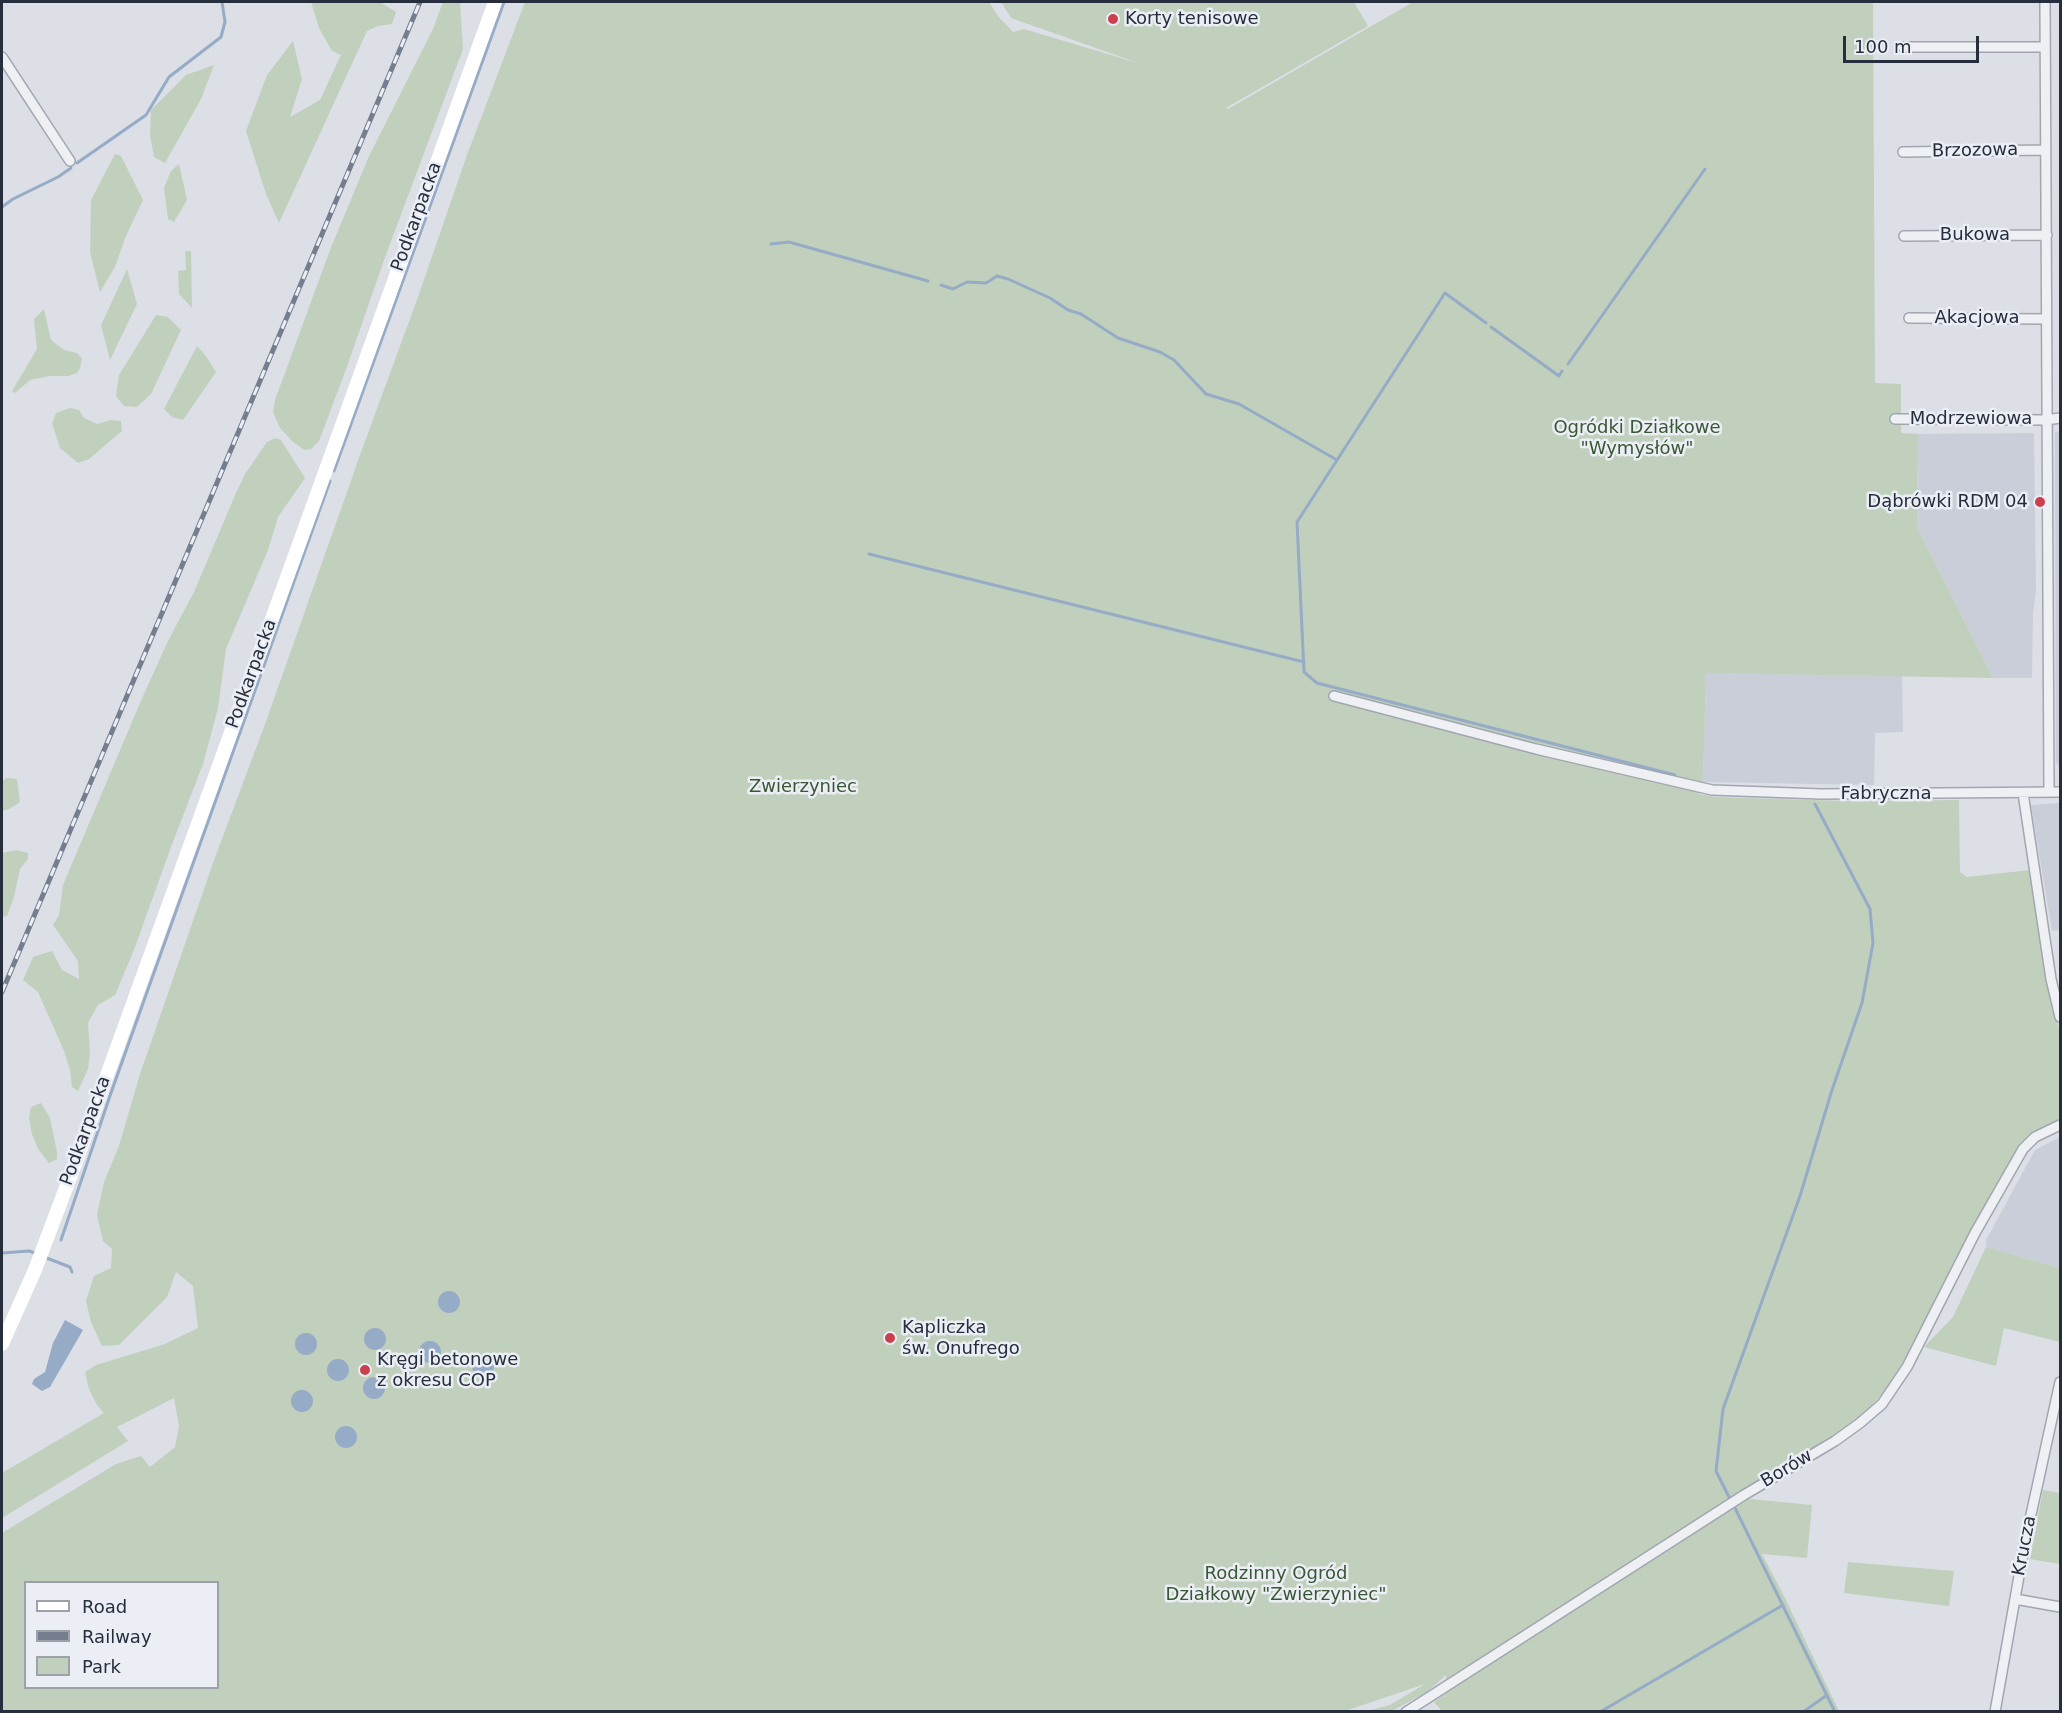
<!DOCTYPE html>
<html>
<head>
<meta charset="utf-8">
<style>
	body { margin:0 }
	#map { position:relative; width:2062px; height:1713px; overflow:hidden; background:#dcdfe6; font-family:"DejaVu Sans",sans-serif }
	canvas { display:block }
	.frame { position:absolute; inset:0; border:3px solid #262d3c; pointer-events:none }
	.legend { position:absolute; left:24px; top:1581px; width:195px; height:108px; box-sizing:border-box; background:#ebeef4; border:2px solid #9ca1aa; margin:0; padding:8px 10px; list-style:none; font-size:18px; color:#262d3c }
	.legend li { display:flex; align-items:center; gap:12px; height:30px }
	.legend b { width:30px; border:2px solid #9ca1aa }
	.scale { position:absolute; left:1843px; top:36px; width:136px; height:27px; box-sizing:border-box; border:3px solid #262d3c; border-top:0; padding-left:8px; font-size:18px; line-height:21px; white-space:nowrap; color:#262d3c; -webkit-text-stroke:4px #ebeef4; paint-order:stroke }
</style>
</head>
<body>
<div id="map">
<canvas width="2062" height="1713"></canvas>
<div class="frame"></div>
<ul class="legend">
<li><b style="height:8px;background:#fff"></b>Road</li>
<li><b style="height:8px;background:#757e8f"></b>Railway</li>
<li><b style="height:16px;background:#c1d0bd"></b>Park</li>
</ul>
<div class="scale">100 m</div>
</div>
<script>
const ctx = document.querySelector('canvas').getContext('2d');
ctx.lineJoin = 'round';
function fill(path, color) {
  ctx.fillStyle = color;
  ctx.fill(path, 'evenodd');
}
function poly(rows) {
  const path = new Path2D();
  for (const r of rows) {
    if (r.length === 3) {
      path.moveTo(r[0] + r[2], r[1]);
      path.arc(r[0], r[1], r[2], 0, 2 * Math.PI);
      continue;
    }
    path.moveTo(r[0], r[1]);
    for (let i = 2; i < r.length; i += 2) path.lineTo(r[i], r[i + 1]);
  }
  return path;
}
function stroke(path, color, width, dash) {
  ctx.strokeStyle = color;
  ctx.lineWidth = width;
  ctx.lineCap = dash ? 'butt' : 'round';
  ctx.setLineDash(dash || []);
  ctx.stroke(path);
}
function label(font, color, halo, rows, align = 'center') {
  ctx.font = font + ' "DejaVu Sans",sans-serif';
  ctx.lineWidth = 5;
  ctx.setLineDash([]);
  ctx.textBaseline = 'middle';
  ctx.strokeStyle = halo;
  ctx.fillStyle = color;
  for (const [text, x, y, turn = 0] of rows) {
    ctx.save();
    ctx.translate(x, y);
    ctx.rotate((+turn || 0) * Math.PI / 180);
    ctx.textAlign = isNaN(turn) ? turn : align;
    if (halo) ctx.strokeText(text, 0, 0);
    ctx.fillText(text, 0, 0);
    ctx.restore();
  }
}
fill(poly([
	[2060,431,2060,769,2056,762,2055,432],
	[2034,433,2036,592,2033,613,2032,678,1993,678,1917,527,1918,434],
	[1706,673,1902,676,1903,732,1875,733,1874,785,1703,782],
	[2060,803,2060,930,2052,931,2031,805],
	[2060,1137,2060,1268,1986,1247,1986,1240,2035,1150]
]), '#caced8');
fill(poly([
	[311,2,380,2,396,12,392,24,378,26,367,31,279,223,266,194,246,131,267,75,293,41,302,79,290,117,320,100,341,55,332,51,319,28],
	[443,2,460,2,463,49,384,260,348,364,319,441,311,449,304,450,292,441,280,428,273,412,275,400,330,250,369,156,433,29],
	[525,2,989,2,998,16,1013,32,1024,29,1141,64,1011,18,1001,2,1354,2,1368,26,1226,108,1228,109,1413,2,1872,2,1873,4,1875,383,1901,384,1901,433,1918,434,1917,527,1993,678,1706,673,1703,782,1694,787,1698,794,1715,797,1846,801,1959,800,1960,872,1967,877,2030,870,2060,1035,2060,1118,2025,1139,1893,1380,1876,1401,1857,1420,1813,1448,1734,1495,1739,1505,1749,1499,1812,1505,1807,1558,1762,1554,1782,1592,1839,1711,1442,1711,1434,1702,1447,1693,1446,1675,1427,1692,1390,1712,1367,1711,1390,1705,1425,1684,1342,1712,2,1711,2,1533,116,1464,141,1456,150,1467,175,1447,179,1426,174,1398,117,1427,128,1441,2,1518,2,1473,104,1413,97,1405,89,1389,85,1372,96,1365,165,1344,198,1328,193,1286,176,1272,167,1297,119,1345,102,1346,91,1322,86,1301,94,1276,111,1268,112,1249,103,1241,97,1215,104,1182,119,1146,140,1074,213,863,264,727,360,455,418,297,467,155],
	[26,1582,218,1582,218,1688,26,1688],
	[214,65,201,99,165,163,154,157,150,135,151,110,186,75],
	[115,154,121,156,143,200,125,238,115,267,100,292,90,252,91,200],
	[179,164,187,200,174,222,168,219,164,188,171,171],
	[185,251,191,251,192,308,179,294,178,271,186,270],
	[127,269,137,304,110,360,101,325],
	[44,309,51,340,64,350,77,353,82,358,80,368,77,373,68,376,50,376,30,380,15,393,12,391,37,349,34,319],
	[156,315,168,317,181,330,151,394,137,407,124,406,116,396,119,375],
	[197,346,206,356,216,372,183,420,172,417,164,409],
	[70,408,79,410,84,418,97,424,111,420,121,421,122,431,89,459,78,463,60,448,52,423,56,413],
	[275,438,281,440,305,478,278,517,268,550,226,649,218,708,203,764,171,847,134,950,115,995,98,1005,88,1023,90,1053,88,1069,78,1091,72,1087,70,1070,64,1051,38,992,23,980,33,957,52,951,62,970,79,979,78,961,53,925,59,915,63,885,143,696,168,641,194,592,236,493,245,474,267,442],
	[7,778,17,779,20,802,9,809,2,811,2,781],
	[16,850,28,853,28,859,20,869,14,897,7,916,2,917,2,853],
	[41,1103,50,1118,57,1152,57,1159,49,1163,38,1149,32,1134,29,1118,31,1107],
	[1986,1247,2060,1268,2060,1342,2004,1328,1996,1366,1924,1347,1953,1317],
	[2043,1490,2060,1493,2060,1564,2030,1559],
	[1848,1562,1954,1571,1949,1606,1844,1593]
]), '#c1d0bd');
fill(poly([
	[449,1302,11],
	[65,1320,83,1330,50,1387,42,1391,32,1384,34,1379,45,1372,53,1343],
	[375,1339,11],
	[306,1344,11],
	[430,1352,11],
	[483,1366,11],
	[338,1370,11],
	[374,1388,11],
	[302,1401,11],
	[346,1437,11]
]), '#96abc6');
stroke(poly([
	[77,163,146,115,169,77,221,37,225,22,222,2],
	[2,207,13,199,58,177,71,168],
	[771,244,789,242,928,281],
	[941,285,953,289,967,282,986,283,997,276,1008,279,1050,298,1068,310,1081,314,1118,338,1160,352,1174,360,1206,394,1239,404,1337,460],
	[1486,323,1445,293,1297,522,1304,672,1317,683,1675,775],
	[1491,327,1559,376,1562,371],
	[1568,364,1705,169],
	[334,471,504,2],
	[869,554,1304,662],
	[61,1240,112,1090,330,481],
	[2,1253,29,1251,38,1254],
	[44,1257,70,1267,72,1272],
	[1729,1497,1716,1471,1723,1409,1800,1196,1832,1090,1862,1003,1873,943,1870,909,1815,804],
	[1735,1508,1835,1712],
	[1600,1712,1783,1605],
	[1803,1712,1827,1695]
]), '#96abc6', 3);
const street = poly([
	[2045,2,2049,792],
	[1903,47,2044,47],
	[2,57,70,161],
	[1903,152,2046,150],
	[1904,236,2047,235],
	[1909,318,2045,319],
	[1895,419,2046,420,2060,418],
	[1334,696,1536,749,1712,790,1821,794,2060,792],
	[2023,793,2051,979,2060,1017],
	[2015,1599,2060,1607],
	[1406,1712,1744,1495,1835,1441,1860,1423,1882,1404,1907,1367,1975,1233,2023,1149,2035,1137,2060,1125],
	[1995,1712,2025,1542,2060,1382]
]);
stroke(street, '#a2a6b0', 12);
stroke(street, '#eef0f4', 9);
stroke(poly([
	[2,1344,35,1270,75,1164,495,2]
]), '#fff', 14);
const rail = poly([
	[2,992,420,2]
]);
stroke(rail, '#757e8f', 5);
stroke(rail, '#ebeef4', 3, [9]);
for (const [x, y, r, color] of [
	[1113,19,6,"#cc3f4f"],
	[2040,502,6,"#cc3f4f"],
	[890,1338,6,"#cc3f4f"],
	[365,1370,6,"#cc3f4f"]
]) {
  const dot = new Path2D();
  dot.arc(x, y, r, 0, 2 * Math.PI);
  ctx.fillStyle = color;
  ctx.fill(dot);
  stroke(dot, '#ebeef4', 2);
}
label('18px', '#262d3c', '#ebeef4', [
	["Korty tenisowe",1125,19],
	["Dąbrówki RDM 04",2028,502,"right"],
	["Kapliczka",902,1328],
	["św. Onufrego",902,1349],
	["Kręgi betonowe",377,1360],
	["z okresu COP",377,1381]
], 'left');
label('18px', '#262d3c', '#ebeef4', [
	["Brzozowa",1975,151,-1],
	["Podkarpacka",417,217,-70],
	["Bukowa",1975,235],
	["Akacjowa",1977,318],
	["Modrzewiowa",1971,419],
	["Podkarpacka",252,674,-70],
	["Fabryczna",1886,794],
	["Podkarpacka",86,1131,-70],
	["Borów",1787,1469,-31],
	["Krucza",2025,1546,-79]
]);
label('18px', '#385733', '#ebeef4', [
	["Ogródki Działkowe",1637,428],
	["\"Wymysłów\"",1637,449],
	["Zwierzyniec",803,787],
	["Rodzinny Ogród",1276,1574],
	["Działkowy \"Zwierzyniec\"",1276,1595]
]);
</script>
</body>
</html>
